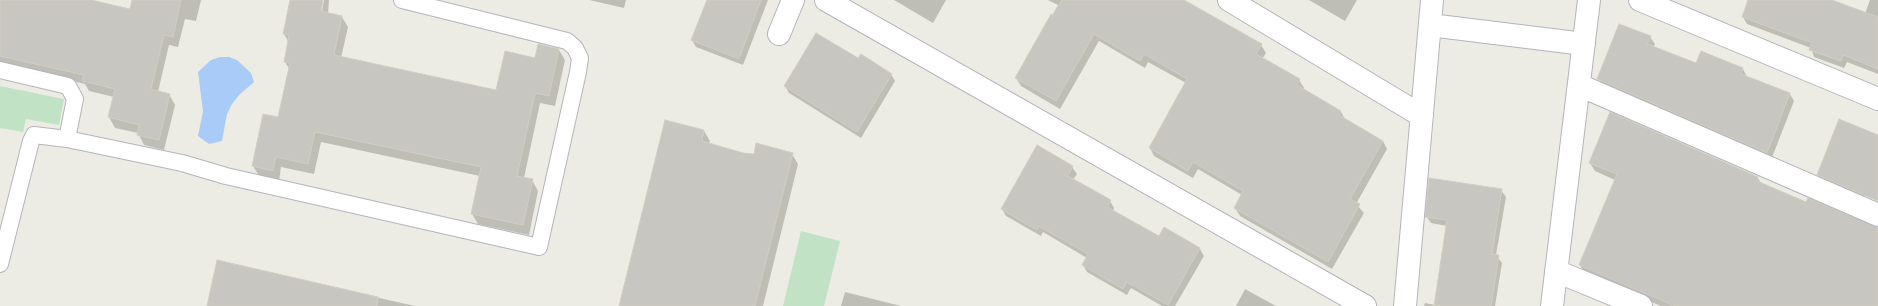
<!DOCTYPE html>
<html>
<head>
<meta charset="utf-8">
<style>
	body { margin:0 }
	canvas { display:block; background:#edece4 }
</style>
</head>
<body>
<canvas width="1878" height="306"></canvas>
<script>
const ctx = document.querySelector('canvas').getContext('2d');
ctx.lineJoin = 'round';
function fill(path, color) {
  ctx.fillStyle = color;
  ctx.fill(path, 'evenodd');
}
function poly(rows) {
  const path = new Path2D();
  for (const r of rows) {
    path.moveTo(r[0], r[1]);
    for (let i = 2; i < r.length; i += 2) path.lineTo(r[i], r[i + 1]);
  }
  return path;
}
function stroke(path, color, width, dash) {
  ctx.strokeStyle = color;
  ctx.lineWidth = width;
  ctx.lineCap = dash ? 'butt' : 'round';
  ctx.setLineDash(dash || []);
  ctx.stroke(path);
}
fill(poly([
	[0,86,64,99,59,125,26,119,23,132,0,128],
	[801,231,840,241,824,306,783,306]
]), '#c2e2c6');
fill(poly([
	[220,57,229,57,237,60,251,73,254,82,239,95,232,104,227,114,222,141,209,144,198,136,203,111,198,72,211,60]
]), '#a9cbf8');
fill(poly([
	[0,0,87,0,131,10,133,0,201,0,196,21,185,19,178,47,169,45,158,92,169,94,175,105,164,150,144,145,138,133,115,128,109,117,114,97,89,91,85,84,0,64],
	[291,0,322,0,319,16,321,16,324,0,329,0,328,14,342,17,348,27,341,58,497,92,535,59,559,50,565,60,555,106,540,103,524,178,532,180,538,191,529,235,478,224,472,214,480,176,321,142,314,174,281,167,279,181,259,176,253,166,279,118,290,70,285,62,289,43,284,34],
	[589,0,626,0,624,8],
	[707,0,768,0,743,65,696,47,692,40],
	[894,0,946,0,933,23],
	[1048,0,1182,0,1261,45,1266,53,1262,59,1299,80,1304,88,1303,90,1341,112,1345,119,1383,141,1387,149,1356,204,1364,213,1332,269,1240,216,1235,208,1242,195,1198,169,1193,178,1154,156,1150,148,1186,83,1148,62,1145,68,1099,41,1060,109,1021,86,1016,78,1058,5],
	[1309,0,1357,0,1345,21],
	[1749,0,1831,0,1865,14,1870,0,1878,0,1878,74,1847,62,1844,68,1814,57,1811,48,1747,24,1743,17],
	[1650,37,1655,44,1653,48,1697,64,1743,69,1747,77,1790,94,1794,101,1771,160,1603,87,1599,79],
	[858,60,891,74,895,81,861,138,789,93,785,86],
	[704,131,710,141,709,144,743,154,754,155,792,154,798,164,763,306,620,306],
	[1878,136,1878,161,1863,200,1822,182,1818,175],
	[1590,163,1757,177,1761,183,1878,234,1878,306,1661,306,1585,274,1580,265,1615,180,1595,171],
	[1072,167,1077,174,1073,180,1110,201,1114,208,1113,211,1160,237,1165,229,1200,249,1204,256,1175,306,1162,306,1131,288,1127,295,1087,272,1083,265,1087,258,1043,232,1041,236,1006,216,1002,209],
	[1501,190,1506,197,1496,255,1502,263,1495,306,1424,306,1425,303,1435,305,1447,226,1431,223,1426,216],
	[218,262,415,306,208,306],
	[1245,289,1276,306,1236,306],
	[845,292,901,306,841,306]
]), '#0003');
const building = poly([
	[0,0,91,0,130,9,132,0,181,0,173,37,164,35,151,89,170,94,159,140,137,135,139,125,108,117,115,89,82,81,84,75,0,56,0,0],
	[290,0,323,0,321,11,342,16,334,55,496,90,505,51,535,58,538,44,559,49,549,96,535,93,517,176,533,179,523,225,471,214,481,167,315,132,308,164,276,157,273,171,252,166,263,114,278,117,290,63,284,62,289,35,283,34,290,0],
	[707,0,761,0,739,59,691,40,707,0],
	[1062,0,1184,0,1262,44,1256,54,1300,79,1297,85,1341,111,1339,115,1383,141,1350,199,1360,204,1328,262,1234,208,1243,191,1193,162,1188,171,1149,148,1187,79,1144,54,1140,61,1094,34,1056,101,1015,78,1051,14,1053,15,1062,0],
	[1748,0,1832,0,1878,17,1878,69,1843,55,1841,61,1809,50,1812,43,1742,17,1748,0],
	[1619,24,1651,36,1647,44,1696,63,1701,51,1743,68,1741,74,1790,93,1767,153,1597,79,1619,24],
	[816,33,858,58,861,54,892,74,857,132,784,86,816,33],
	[1610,112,1758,177,1757,181,1806,202,1808,198,1878,227,1878,306,1675,306,1579,265,1617,174,1589,163,1610,112],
	[1839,119,1878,135,1878,201,1817,175,1839,119],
	[665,120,704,130,702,141,743,153,754,154,756,143,793,153,755,306,619,306,665,120],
	[1037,145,1073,166,1068,176,1111,200,1107,207,1159,236,1164,227,1200,248,1168,305,1127,282,1123,289,1082,265,1088,254,1039,226,1037,230,1001,209,1037,145],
	[1429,178,1502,189,1492,254,1499,255,1491,306,1434,306,1447,220,1425,217,1429,178],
	[217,260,378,297,377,306,207,306,217,260]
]);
fill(building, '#c8c6c0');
stroke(building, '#d1cec2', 1);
const service = poly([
	[0,70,68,86,75,99,67,139],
	[0,264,31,141,34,135,67,139,182,163,226,176,539,247,578,72,580,58,575,48,567,41,402,0]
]);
const minor = poly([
	[826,0,1365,306],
	[1229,0,1422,116],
	[1640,0,1878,99],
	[1430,25,1584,44],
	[779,34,793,0],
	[1579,85,1878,215],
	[1556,271,1641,306],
	[1405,306,1432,0],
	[1552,306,1589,0]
]);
stroke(service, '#b4b5ba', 18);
stroke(minor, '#b4b5ba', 24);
stroke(service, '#fff', 16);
stroke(minor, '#fff', 22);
</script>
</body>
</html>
